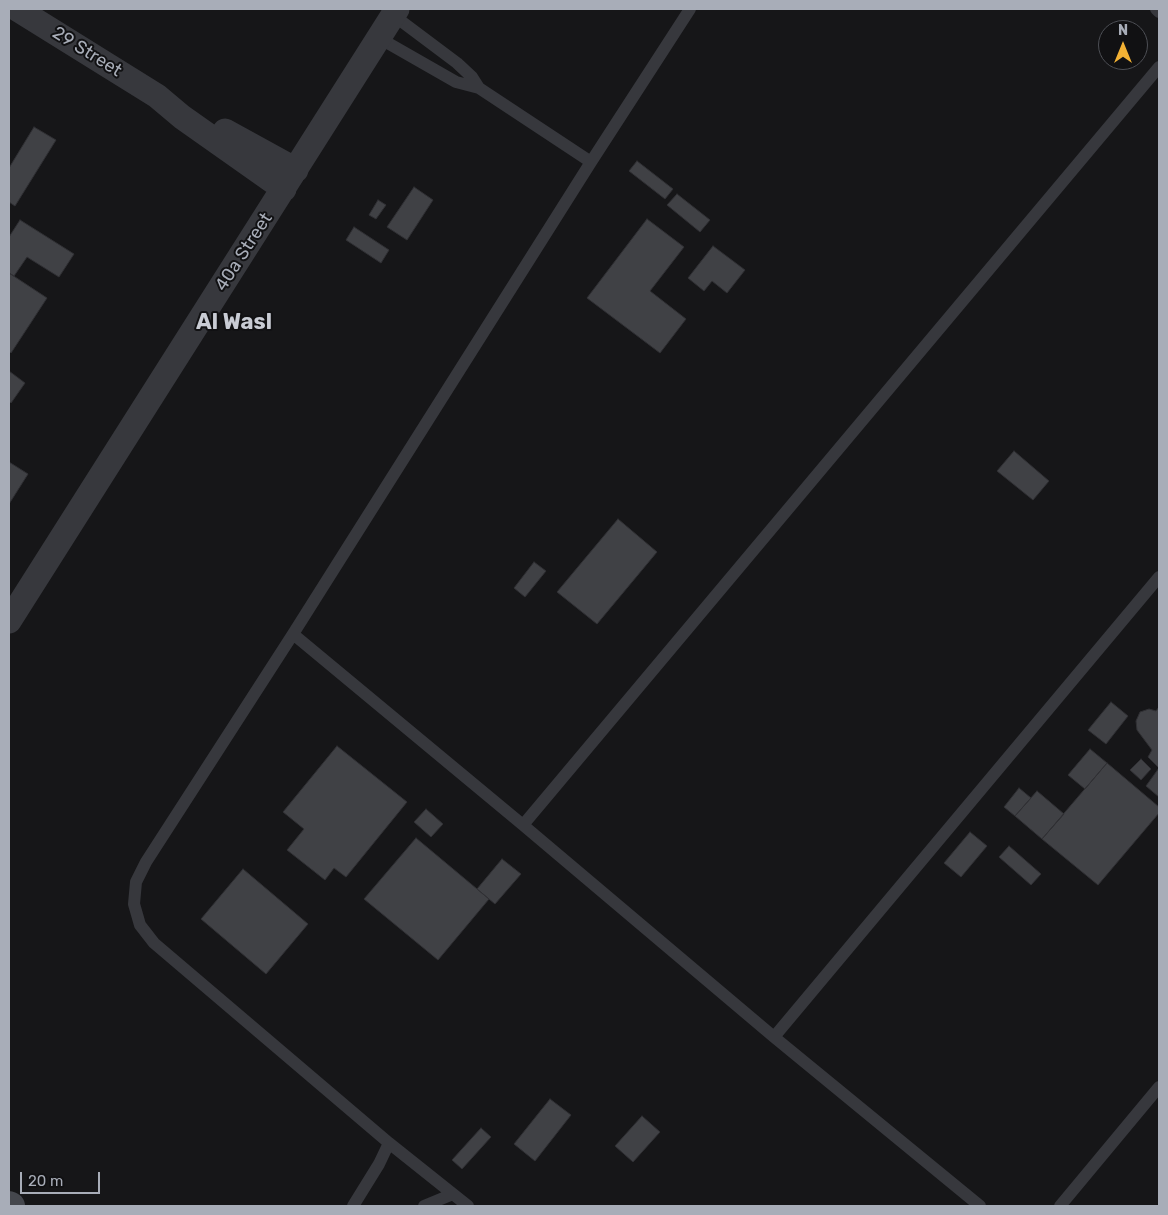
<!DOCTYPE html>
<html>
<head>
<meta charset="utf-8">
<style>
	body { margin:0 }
	#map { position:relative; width:1168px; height:1215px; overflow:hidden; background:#161618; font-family:Rubik,sans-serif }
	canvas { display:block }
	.frame { position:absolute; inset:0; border:10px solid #a8adb8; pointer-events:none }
	.north { position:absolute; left:1098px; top:20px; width:50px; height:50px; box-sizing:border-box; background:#111113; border:1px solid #4d4f55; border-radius:50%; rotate:0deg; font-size:14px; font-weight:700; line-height:20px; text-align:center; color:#a8adb8 }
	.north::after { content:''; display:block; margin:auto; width:18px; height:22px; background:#f2b134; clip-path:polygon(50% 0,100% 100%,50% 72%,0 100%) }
	.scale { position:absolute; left:20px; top:1172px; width:80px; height:22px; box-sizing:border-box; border:2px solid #a8adb8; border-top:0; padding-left:6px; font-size:15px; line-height:18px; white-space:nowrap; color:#a8adb8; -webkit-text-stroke:4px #111113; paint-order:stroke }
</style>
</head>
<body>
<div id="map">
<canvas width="1168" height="1215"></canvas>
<div class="frame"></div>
<div class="north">N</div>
<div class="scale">20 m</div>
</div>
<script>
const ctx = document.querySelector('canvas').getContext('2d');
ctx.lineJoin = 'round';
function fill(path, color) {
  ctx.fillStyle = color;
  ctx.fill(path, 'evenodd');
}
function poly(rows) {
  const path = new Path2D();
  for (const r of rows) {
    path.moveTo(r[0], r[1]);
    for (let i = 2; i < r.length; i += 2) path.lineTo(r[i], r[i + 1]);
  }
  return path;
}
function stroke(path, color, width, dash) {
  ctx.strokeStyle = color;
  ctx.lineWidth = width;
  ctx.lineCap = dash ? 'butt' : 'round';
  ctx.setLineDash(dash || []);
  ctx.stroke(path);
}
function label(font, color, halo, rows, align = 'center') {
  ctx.font = font + ' Rubik,sans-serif';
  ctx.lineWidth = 4;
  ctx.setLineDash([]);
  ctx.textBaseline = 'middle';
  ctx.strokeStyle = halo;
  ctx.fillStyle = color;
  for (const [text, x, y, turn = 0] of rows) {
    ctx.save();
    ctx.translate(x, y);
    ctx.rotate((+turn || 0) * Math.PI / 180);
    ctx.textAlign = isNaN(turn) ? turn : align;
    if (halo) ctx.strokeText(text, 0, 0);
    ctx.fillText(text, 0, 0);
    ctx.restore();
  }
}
const building = poly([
	[34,127,56,140,15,206,9,202,9,168,34,127],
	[637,161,673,189,665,199,629,171,637,161],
	[414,187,433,200,407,240,387,227,414,187],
	[677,194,710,220,700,232,667,205,677,194],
	[378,200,386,205,376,219,369,215,378,200],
	[647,219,684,247,650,291,686,319,660,353,587,298,647,219],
	[20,220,74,254,59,277,27,257,14,276,9,273,9,237,20,220],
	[354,227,389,250,381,263,346,240,354,227],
	[713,246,745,270,727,293,712,281,704,291,688,278,713,246],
	[9,273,47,298,11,353,9,351,9,273],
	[9,371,25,383,11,403,9,401,9,371],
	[1014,451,1049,481,1033,500,997,471,1014,451],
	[9,462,28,474,9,504,9,462],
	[618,519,657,552,597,624,557,592,618,519],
	[534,562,546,571,525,597,514,588,534,562],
	[1111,702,1128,716,1106,744,1088,730,1111,702],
	[1159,707,1159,797,1146,786,1159,768,1148,757,1152,750,1137,730,1136,721,1140,712,1149,709,1156,711,1159,707],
	[337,746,407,802,346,877,334,868,325,880,287,850,304,829,283,812,337,746],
	[1090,749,1107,763,1085,789,1068,775,1090,749],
	[1141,759,1151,769,1141,780,1130,770,1141,759],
	[1107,763,1159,807,1159,813,1098,885,1042,839,1107,763],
	[1019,788,1031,798,1015,816,1004,807,1019,788],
	[1037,791,1064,814,1042,839,1015,816,1037,791],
	[426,809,443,824,431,837,414,822,426,809],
	[970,832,987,846,961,877,944,863,970,832],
	[416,838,489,899,438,960,364,899,416,838],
	[1009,846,1041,874,1031,885,999,857,1009,846],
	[502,859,521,874,495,904,477,889,502,859],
	[243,869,308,924,266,974,201,919,243,869],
	[550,1099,571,1115,535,1161,514,1144,550,1099],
	[642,1116,660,1132,633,1162,615,1146,642,1116],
	[481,1128,491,1137,462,1169,452,1160,481,1128]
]);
fill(building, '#404145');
stroke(building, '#303034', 1);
stroke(poly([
	[1156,9,1159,12],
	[393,15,457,63,472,77,479,88,591,162],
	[379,38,456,82,479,88],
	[293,634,523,825,774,1037,980,1206],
	[523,825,1159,67],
	[774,1037,1159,577],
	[353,1206,379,1164,389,1143],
	[424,1206,453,1194],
	[468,1206,389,1143,154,943,140,925,134,904,136,882,146,862,293,634,591,162,690,9],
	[1060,1206,1159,1087]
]), '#37383d', 12);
stroke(poly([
	[17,9,157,96,182,117,284,189],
	[225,131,296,170],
	[9,621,397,9]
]), '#37383d', 25);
stroke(poly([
	[9,1205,11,1206]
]), '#45474d', 28);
label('18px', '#a8adb8', '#111113', [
	["29 Street",87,52,32],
	["40a Street",244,252,-57]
]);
label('bold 22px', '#c9ccd4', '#111113', [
	["Al Wasl",234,323]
]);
</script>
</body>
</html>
